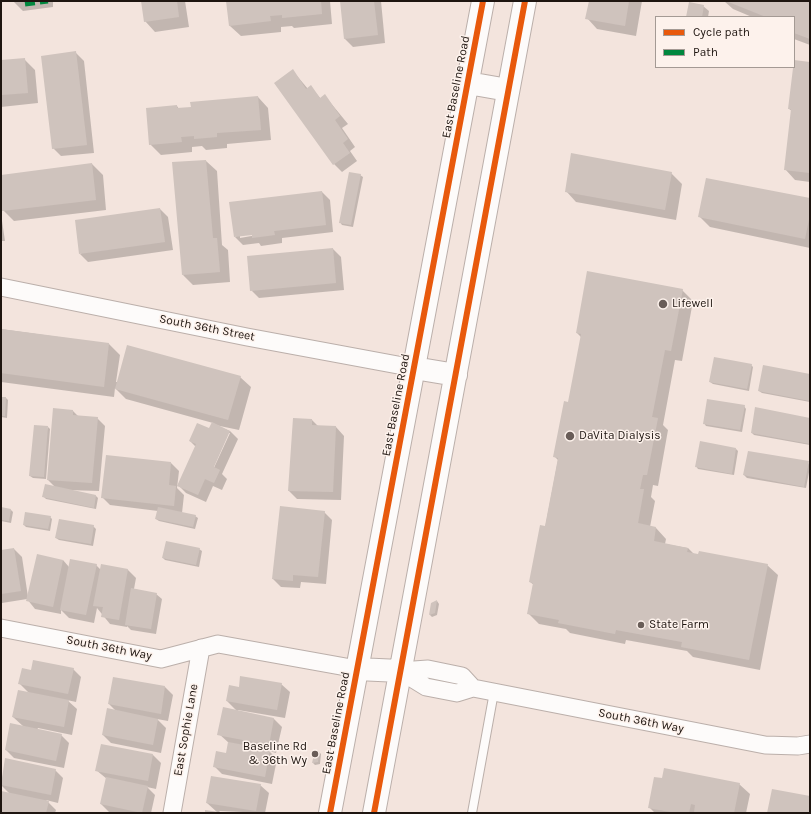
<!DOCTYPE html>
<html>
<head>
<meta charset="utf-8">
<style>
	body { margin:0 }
	#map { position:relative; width:811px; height:814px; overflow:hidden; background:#f3e4dd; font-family:Karla,sans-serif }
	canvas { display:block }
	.frame { position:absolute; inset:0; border:2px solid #1e1510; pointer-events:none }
	.legend { position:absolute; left:655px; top:16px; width:140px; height:52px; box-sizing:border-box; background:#fdf2ec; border:1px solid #a49a94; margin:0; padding:5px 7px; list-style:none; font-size:12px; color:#1e1510 }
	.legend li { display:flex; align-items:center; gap:8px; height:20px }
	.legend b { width:20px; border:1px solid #a49a94 }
</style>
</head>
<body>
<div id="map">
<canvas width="811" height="814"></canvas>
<div class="frame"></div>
<ul class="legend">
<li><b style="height:5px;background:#e8590c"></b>Cycle path</li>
<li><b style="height:5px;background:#00873e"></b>Path</li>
</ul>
</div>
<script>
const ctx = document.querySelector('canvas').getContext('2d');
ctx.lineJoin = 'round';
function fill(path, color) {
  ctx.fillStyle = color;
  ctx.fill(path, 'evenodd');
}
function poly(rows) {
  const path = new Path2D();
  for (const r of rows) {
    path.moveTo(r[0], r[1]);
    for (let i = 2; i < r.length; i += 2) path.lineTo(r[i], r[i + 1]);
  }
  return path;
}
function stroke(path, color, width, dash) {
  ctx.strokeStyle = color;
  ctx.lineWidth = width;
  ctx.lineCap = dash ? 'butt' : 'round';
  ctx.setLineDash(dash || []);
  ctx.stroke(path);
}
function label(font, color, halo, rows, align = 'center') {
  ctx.font = font + ' Karla,sans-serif';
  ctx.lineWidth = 3;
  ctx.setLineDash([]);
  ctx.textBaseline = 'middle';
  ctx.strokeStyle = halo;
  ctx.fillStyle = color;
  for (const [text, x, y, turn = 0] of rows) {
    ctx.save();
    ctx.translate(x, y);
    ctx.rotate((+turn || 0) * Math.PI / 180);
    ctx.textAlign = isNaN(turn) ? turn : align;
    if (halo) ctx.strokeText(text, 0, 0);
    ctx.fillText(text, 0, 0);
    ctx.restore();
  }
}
fill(poly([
	[13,1,53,1,53,7,23,11],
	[142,1,185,1,189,27,155,32,145,21],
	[227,1,330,1,332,24,294,28,292,26,281,27,281,32,241,36,230,26],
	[341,1,381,1,385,43,353,47,345,39],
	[590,1,642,1,636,36,597,29,587,18],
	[724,1,810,1,810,45,794,39,794,17,752,17,733,9],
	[703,6,709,11,708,17,687,17],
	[76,53,84,61,94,153,61,156,53,148],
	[24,59,35,70,38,103,1,107,1,61],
	[810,63,810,182,795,180,785,169,792,111,789,109],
	[293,71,308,89,311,87,321,99,325,96,348,124,342,128,355,147,350,151,357,161,342,172,334,164],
	[258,97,268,108,271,140,227,144,227,148,206,150,202,146,192,147,192,152,161,155,150,144,177,106,179,109,192,108],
	[206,161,217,171,222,245,228,250,230,282,193,285,183,275],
	[92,164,103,175,106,210,14,221,3,210,1,176],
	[671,173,682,184,676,220,576,202,566,191],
	[360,175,363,177,353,227,342,225,340,222],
	[322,192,330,200,333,232,282,238,282,243,261,246,259,243,243,245,235,237],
	[257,233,257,235,240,238,240,236],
	[810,199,810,248,710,227,699,216],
	[160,209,168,217,173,250,88,262,80,254],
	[1,214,5,241,1,241],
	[333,249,341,257,344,290,259,298,251,290],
	[682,290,693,301,682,361,675,360,663,425,668,430,658,486,653,485,651,497,655,501,650,527,656,528,666,539,665,544,688,548,694,554,767,565,778,575,760,670,693,657,687,651,626,640,625,644,570,633,566,629,539,624,528,613,534,585,530,582,545,528,558,460,555,457,569,403,582,338,577,333],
	[1,329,109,344,120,355,116,382,240,377,251,387,239,430,215,425,230,431,238,439,222,474,227,479,222,490,213,486,206,502,186,493,178,485,196,447,190,441,210,429,213,423,126,399,115,388,114,397,1,382],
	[228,433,230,433,212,472,211,471],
	[751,365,753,367,749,391,713,384,710,382],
	[810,375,810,402,762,393,759,391],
	[1,398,6,398,8,400,7,418,1,417],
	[744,406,746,409,742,432,706,426,704,423],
	[73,411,79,417,97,418,105,426,99,491,66,490,96,496,98,498,96,509,46,499,44,497,56,488,48,480],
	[294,419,312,420,318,426,336,427,344,436,341,500,297,499,289,491],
	[810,419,810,445,754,435,752,433],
	[48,427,50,429,46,479,33,478,30,476],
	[736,449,738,451,734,475,698,469,696,466],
	[808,462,810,467,806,488,747,478,744,475],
	[171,463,179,471,177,488,184,495,182,513,195,516,198,518,195,529,159,521,156,519,158,511,110,505,102,497],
	[1,508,11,510,13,512,11,523,1,521],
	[324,512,332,520,326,584,301,582,300,588,281,587,273,579],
	[50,517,52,519,50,531,26,527,24,525],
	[93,526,96,529,93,546,59,540,56,538],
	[14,549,22,557,28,597,63,560,69,567,96,565,101,570,128,570,136,578,134,589,156,594,162,599,156,634,131,630,127,626,127,627,110,624,97,608,94,623,69,618,61,610,61,614,35,609,27,599,2,603,1,551],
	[199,549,202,551,199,567,165,560,163,558],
	[437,601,439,604,437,615,432,617,430,615,432,604],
	[73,669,81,677,76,702,67,700,77,709,72,735,38,728,37,730,61,735,69,743,64,768,14,758,6,750,24,727,13,717,29,693,19,683,32,671],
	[114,678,165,687,173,695,168,721,157,719,166,728,161,753,111,743,103,735,116,711,109,704],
	[281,684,290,692,285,718,238,710,238,711,274,719,282,727,276,753,269,751,277,759,272,784,222,774,214,766,227,754,229,743,219,734,237,711,227,701,239,688],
	[319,752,321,754,320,764,315,765,313,763],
	[153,755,161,763,156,789,147,787,155,795,151,813,109,812,101,804,107,779,96,770],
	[6,760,55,770,63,778,58,803,46,800,56,810,55,813,1,813,1,792,10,794,1,785],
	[739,784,750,794,746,813,655,813,649,807],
	[260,785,269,793,265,813,220,811,218,813,207,803]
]), '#0003');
fill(poly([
	[141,1,177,1,179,17,144,22],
	[226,1,321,1,322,14,282,18,282,15,270,16,271,21,229,26],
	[340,1,374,1,378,35,344,39],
	[589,1,629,1,625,26,585,19],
	[726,1,810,1,810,39,794,33,794,17,766,17],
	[689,2,704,5,702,17,686,17],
	[76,51,87,145,52,149,41,56],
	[25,58,28,93,1,95,1,60],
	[794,60,810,62,810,173,784,170,791,109,788,109],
	[293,69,306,89,311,85,320,98,325,94,340,116,335,120,348,139,343,143,350,153,333,165,274,83],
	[258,96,261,130,217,133,217,137,194,139,194,136,181,137,182,142,149,145,146,108,177,105,177,108,191,107,190,102],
	[571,153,672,172,665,210,565,192],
	[206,160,213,238,217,238,220,272,182,275,172,162],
	[92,163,96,200,2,211,1,175],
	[349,172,361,174,351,225,339,223],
	[706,178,810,198,810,214,805,239,698,217],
	[322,191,326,225,274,231,275,235,252,238,252,235,234,237,229,202],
	[160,208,165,242,79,254,75,220],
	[333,248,336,283,250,291,247,256],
	[587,271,683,289,671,351,665,350,652,417,658,418,647,475,643,475,640,489,644,489,638,523,656,527,654,541,688,548,687,552,698,554,699,551,768,564,749,660,681,647,682,642,616,630,615,634,558,623,559,620,527,614,533,583,529,582,540,525,545,526,558,458,553,457,564,401,568,402,581,334,576,333],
	[1,329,109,343,104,387,1,373],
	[127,345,241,376,228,420,115,389],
	[714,357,752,364,747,389,709,382],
	[763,365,810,374,810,401,758,391],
	[1,397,6,397,5,416,1,416],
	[707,399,745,405,740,430,703,424],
	[755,407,810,418,810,444,751,433],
	[53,408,73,410,73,415,98,417,92,483,47,480],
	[293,418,312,419,312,425,336,426,333,492,288,491],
	[212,422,230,431,214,467,220,470,214,483,205,479,198,495,177,486,196,444,189,441,197,423,209,428],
	[34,425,48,426,44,477,29,476],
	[700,441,736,448,732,474,695,467],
	[748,451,809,461,804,487,743,475],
	[106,455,171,462,169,485,176,486,174,506,101,498],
	[45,484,96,495,94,508,42,497],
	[280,506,325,511,318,577,293,575,293,581,272,579],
	[1,507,11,509,9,521,1,520],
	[158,507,196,515,193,527,155,519],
	[25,512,51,516,48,529,23,525],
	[59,519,94,525,91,544,55,538],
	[166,541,200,548,196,565,162,558],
	[14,548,21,591,1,594,1,550],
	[37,554,63,560,53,607,26,601],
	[70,559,97,564,86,615,60,610],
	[101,564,128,569,119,620,101,617,103,607,93,606],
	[131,588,157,593,151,629,125,625],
	[437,600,435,613,429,615,431,603],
	[33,660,74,668,68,694,18,684,22,668,31,670],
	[240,676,282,683,277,710,226,701,229,685,239,687],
	[113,677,165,686,161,714,108,704],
	[18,690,69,700,64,727,12,717],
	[223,707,274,718,269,745,217,735],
	[107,708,158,719,153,745,102,735],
	[10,723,62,734,56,761,5,750],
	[228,742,270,750,265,777,213,767,216,751,226,753],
	[101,744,153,754,148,781,95,771],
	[315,750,319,751,318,762,312,763],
	[5,758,56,769,51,795,1,785],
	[664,768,740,783,734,813,694,813,695,805,691,804,689,813,676,813,648,808,654,777,662,778],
	[211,776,261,784,256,811,206,803],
	[106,777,148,786,142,813,100,804],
	[772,789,810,796,810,813,767,813],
	[1,791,49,801,46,813,1,813],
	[205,810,219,812,219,813,205,813]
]), '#cfc3bd');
const lane = poly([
	[472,813,494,692]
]);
const street = poly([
	[1,287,247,337,414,368],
	[1,628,161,659,218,644,357,669],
	[400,671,426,687,457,693,473,688,765,745,798,746,810,744],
	[400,671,428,669,462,676,473,688],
	[172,813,201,648]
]);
const primary = poly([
	[468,83,508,90],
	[414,368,456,375],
	[357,669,400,671],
	[330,813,483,1],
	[374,813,525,1]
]);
stroke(lane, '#bbafaa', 10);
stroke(street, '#bbafaa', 19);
stroke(primary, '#bbafaa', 24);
stroke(lane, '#fdfbfa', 8);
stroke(street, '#fdfbfa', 17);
stroke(primary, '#fdfbfa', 22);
stroke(poly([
	[25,4,48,1]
]), '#00873e', 5, [10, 5]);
stroke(poly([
	[330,813,483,1],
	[374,813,525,1]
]), '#e8590c', 6);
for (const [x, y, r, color] of [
	[663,304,5,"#695d58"],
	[570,436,5,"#695d58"],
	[641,625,4,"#695d58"],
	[315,754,4,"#695d58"]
]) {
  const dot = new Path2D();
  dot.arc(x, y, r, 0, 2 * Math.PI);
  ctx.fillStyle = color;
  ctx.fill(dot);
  stroke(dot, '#fdf2ec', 1.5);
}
label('12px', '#1e1510', '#fdf2ec', [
	["East Baseline Road",456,87,-79],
	["South 36th Street",207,328,11],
	["East Baseline Road",396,405,-79],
	["South 36th Way",109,648,11],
	["South 36th Way",641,721,11],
	["East Baseline Road",336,723,-79],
	["East Sophie Lane",186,730,-80]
]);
label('12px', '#1e1510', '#fdf2ec', [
	["Lifewell",672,304],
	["DaVita Dialysis",579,436],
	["State Farm",649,625],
	["Baseline Rd",307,747,"right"],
	["& 36th Wy",307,761,"right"]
], 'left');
</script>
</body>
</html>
